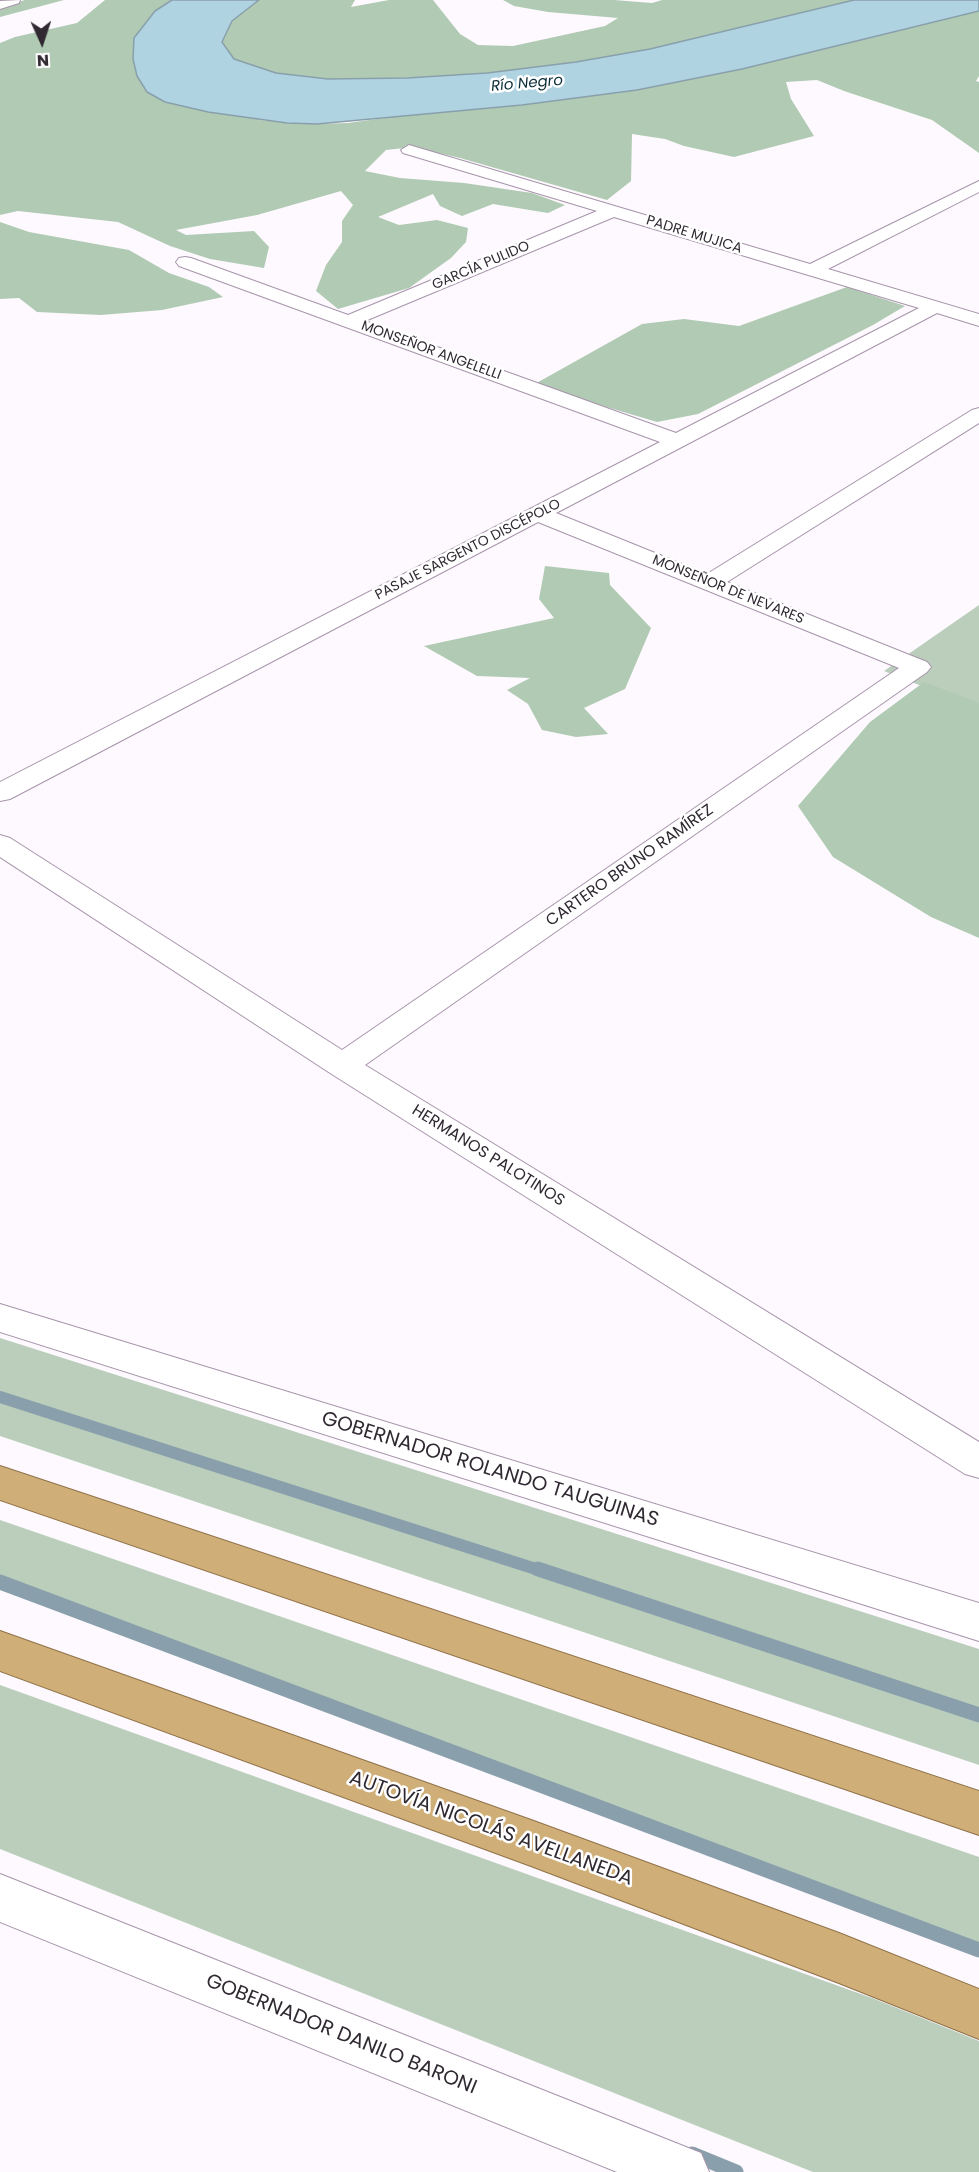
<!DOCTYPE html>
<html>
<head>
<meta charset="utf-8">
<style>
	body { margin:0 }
	#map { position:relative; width:979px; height:2172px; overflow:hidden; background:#fdf9fe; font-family:Poppins,sans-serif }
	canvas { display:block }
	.north { position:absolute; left:12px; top:12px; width:60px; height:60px; -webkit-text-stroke:4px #fff; paint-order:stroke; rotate:177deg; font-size:16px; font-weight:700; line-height:24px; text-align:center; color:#302932 }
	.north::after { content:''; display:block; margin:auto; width:21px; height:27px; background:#302932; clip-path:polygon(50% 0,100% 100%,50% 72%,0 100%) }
</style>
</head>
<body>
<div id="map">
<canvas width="979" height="2172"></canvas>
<div class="north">N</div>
</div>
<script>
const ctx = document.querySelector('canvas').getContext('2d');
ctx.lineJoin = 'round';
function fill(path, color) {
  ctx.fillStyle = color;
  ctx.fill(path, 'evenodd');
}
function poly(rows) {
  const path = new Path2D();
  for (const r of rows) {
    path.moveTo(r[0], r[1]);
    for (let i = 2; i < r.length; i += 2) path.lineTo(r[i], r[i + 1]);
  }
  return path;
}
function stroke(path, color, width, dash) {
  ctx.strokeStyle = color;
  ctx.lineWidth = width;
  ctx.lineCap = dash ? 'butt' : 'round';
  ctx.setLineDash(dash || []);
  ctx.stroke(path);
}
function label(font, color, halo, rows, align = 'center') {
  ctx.font = font + ' Poppins,sans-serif';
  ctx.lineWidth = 5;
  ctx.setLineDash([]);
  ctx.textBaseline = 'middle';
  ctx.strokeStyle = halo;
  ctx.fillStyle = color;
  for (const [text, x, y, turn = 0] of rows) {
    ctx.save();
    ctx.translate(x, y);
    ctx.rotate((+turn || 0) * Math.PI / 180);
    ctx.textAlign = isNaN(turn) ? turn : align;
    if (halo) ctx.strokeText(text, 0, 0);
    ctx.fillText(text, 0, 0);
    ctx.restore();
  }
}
fill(poly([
	[979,605,979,709,884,671],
	[0,1338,979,1649,979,1765,0,1436],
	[0,1520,979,1857,979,1944,167,1648,0,1590],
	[0,1685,872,1998,979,2041,979,2172,813,2172,0,1849]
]), '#bacebb');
fill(poly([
	[25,0,64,0,0,17,0,8],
	[105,0,172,0,155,11,259,120,317,124,348,123,742,69,979,11,979,76,976,81,979,82,979,153,932,120,844,91,817,80,786,82,791,99,814,136,734,157,684,146,665,139,632,134,631,181,607,200,460,158,413,147,386,150,365,171,400,178,464,183,532,193,565,205,548,213,493,204,462,216,440,206,433,194,378,217,399,225,437,220,468,228,466,242,451,258,409,288,338,309,316,291,326,265,342,242,342,221,353,205,341,191,257,215,176,230,186,235,254,231,269,247,264,268,210,259,170,246,118,222,18,211,0,215,0,43,15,37,77,23],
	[259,0,355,0,351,7,389,0,433,0,460,34,478,45,513,46,605,26,618,18,548,12,514,6,503,0,614,0,652,3,662,0,854,0,650,49,576,62,487,73,407,78,328,79,276,73,234,60,222,42,232,21],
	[0,222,29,232,129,250,169,273,209,287,223,297,162,310,101,315,37,312,19,298,0,299],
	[847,287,905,306,873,325,698,414,657,422,533,385,642,324,684,319,739,326],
	[545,566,609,573,610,585,651,628,625,689,584,708,608,734,576,737,542,730,528,704,507,690,530,678,477,676,424,646,554,618,539,599],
	[924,682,979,703,979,938,931,917,833,857,798,806,870,722]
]), '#b1cab3');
const water = poly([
	[172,0,259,0,232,21,222,42,234,59,276,73,328,79,407,78,487,73,576,62,650,49,854,0,979,0,979,11,742,69,637,90,522,105,317,124,287,123,208,112,165,102,147,92,137,76,133,59,134,38,155,11,172,0]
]);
fill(water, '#afd3e1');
stroke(water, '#89a0ac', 1.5);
stroke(poly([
	[0,1397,542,1571]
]), '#89a0ac', 12);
stroke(poly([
	[538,1569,979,1715],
	[0,1582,979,1950],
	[692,2154,736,2172]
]), '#89a0ac', 15);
const minor = poly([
	[20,0,19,3,0,9,0,1,20,0],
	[409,145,810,264,979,181,979,192,828,269,979,314,979,326,937,313,556,513,707,574,972,410,979,408,979,423,727,582,927,662,931,667,927,672,365,1065,979,1442,979,1478,965,1474,330,1073,0,857,0,835,10,838,342,1050,899,668,538,522,10,799,0,801,0,782,660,442,179,266,176,262,179,258,185,257,191,258,348,315,597,211,403,153,401,150,409,145],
	[614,217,919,308,676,433,365,321,614,217]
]);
const tertiary = poly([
	[0,1304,979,1603,979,1641,0,1332,0,1304],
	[0,1874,701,2153,709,2172,617,2172,0,1922,0,1874]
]);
const trunk = poly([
	[0,1466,979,1791,979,1835,0,1500,0,1466],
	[0,1631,531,1820,839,1933,979,1989,979,2039,839,1983,531,1866,0,1671,0,1631]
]);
stroke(minor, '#a794ab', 2);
stroke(tertiary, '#a794ab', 2);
stroke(trunk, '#907249', 2);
fill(minor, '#fff');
fill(tertiary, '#fff');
fill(trunk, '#d0ae78');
label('14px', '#302932', '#fff', [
	["PADRE MUJICA",694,235,17],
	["GARCÍA PULIDO",481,266,-23],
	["MONSEÑOR ANGELELLI",431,351,20],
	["PASAJE SARGENTO DISCÉPOLO",468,550,-27],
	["MONSEÑOR DE NEVARES",728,590,22]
]);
label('italic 15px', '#0c2e39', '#fff', [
	["Río Negro",527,84,-5]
]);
label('16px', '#302932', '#fff', [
	["CARTERO BRUNO RAMÍREZ",630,866,-35],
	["HERMANOS PALOTINOS",488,1156,32]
]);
label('20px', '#302932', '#fff', [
	["GOBERNADOR ROLANDO TAUGUINAS",490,1470,17],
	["AUTOVÍA NICOLÁS AVELLANEDA",491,1829,20],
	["GOBERNADOR DANILO BARONI",341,2035,22]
]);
</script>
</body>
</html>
